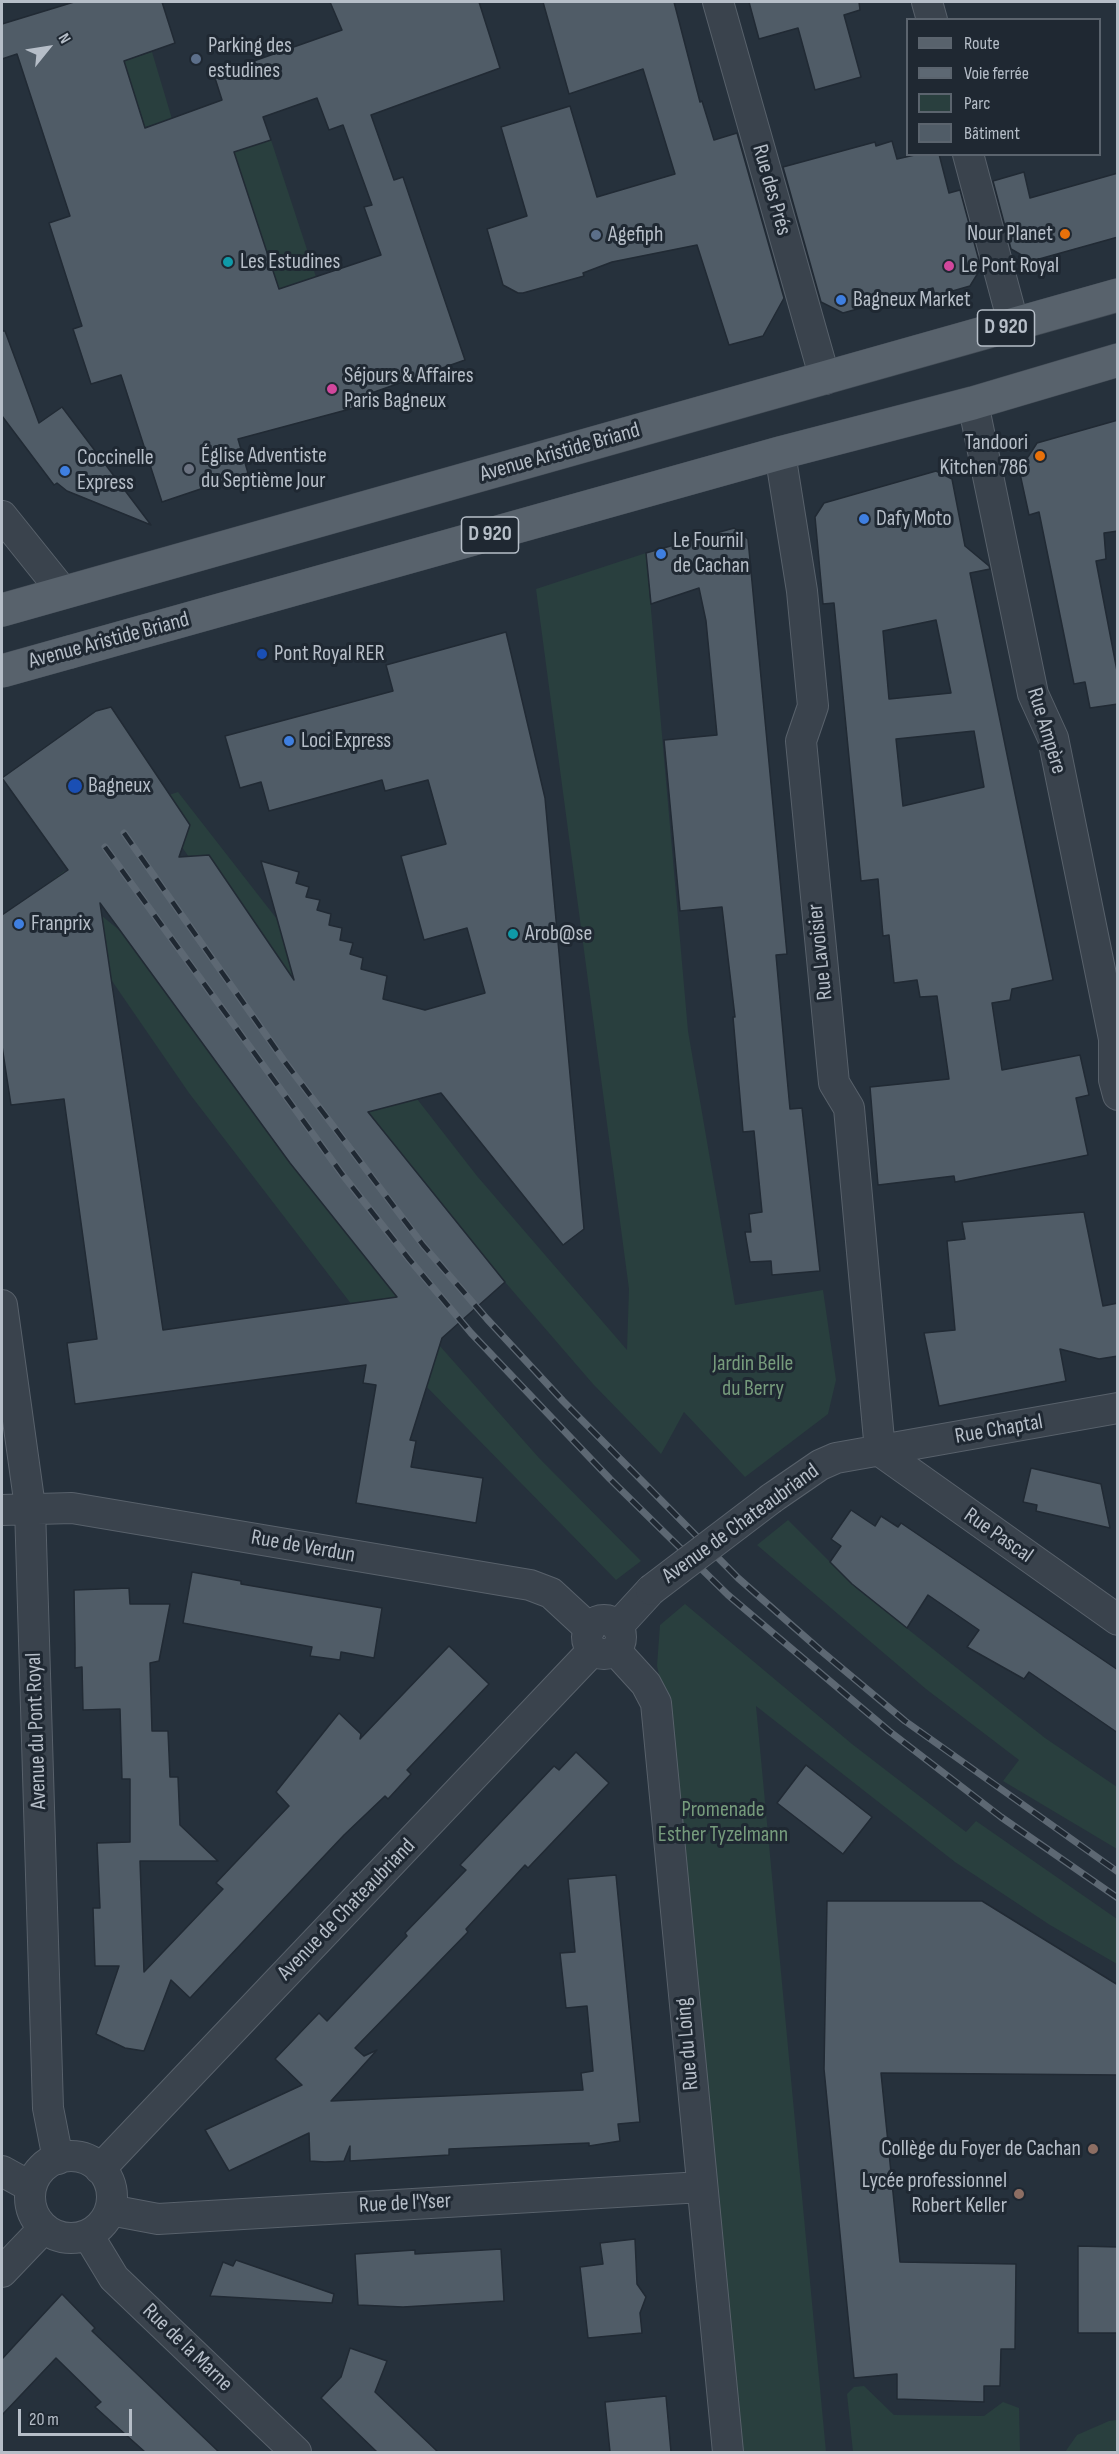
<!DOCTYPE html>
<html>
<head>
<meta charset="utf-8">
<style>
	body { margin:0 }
	#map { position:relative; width:1119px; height:2454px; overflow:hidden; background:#26313c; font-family:"Sofia Sans Condensed",sans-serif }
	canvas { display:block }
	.frame { position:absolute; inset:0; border:3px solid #b6bec8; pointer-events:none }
	.legend { position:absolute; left:906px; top:18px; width:195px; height:138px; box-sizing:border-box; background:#1f2832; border:2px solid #5b646e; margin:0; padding:8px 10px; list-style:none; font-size:18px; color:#b6bec8 }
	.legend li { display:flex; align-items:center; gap:12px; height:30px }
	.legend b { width:30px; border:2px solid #5b646e }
	.north { position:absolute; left:18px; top:18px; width:60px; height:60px; -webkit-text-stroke:4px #1f2832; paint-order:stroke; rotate:60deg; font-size:16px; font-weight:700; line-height:24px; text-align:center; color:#b6bec8 }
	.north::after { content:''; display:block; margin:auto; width:21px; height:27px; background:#b6bec8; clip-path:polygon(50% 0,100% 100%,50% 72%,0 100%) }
	.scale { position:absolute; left:18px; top:2409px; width:114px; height:27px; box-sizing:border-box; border:3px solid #b6bec8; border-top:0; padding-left:8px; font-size:18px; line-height:21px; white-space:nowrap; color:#b6bec8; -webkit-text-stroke:4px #1f2832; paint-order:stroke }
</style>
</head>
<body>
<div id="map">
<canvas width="1119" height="2454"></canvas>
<div class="frame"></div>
<ul class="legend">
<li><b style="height:8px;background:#58626c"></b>Route</li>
<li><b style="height:8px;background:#5d6873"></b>Voie ferrée</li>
<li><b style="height:16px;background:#293f3e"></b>Parc</li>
<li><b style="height:16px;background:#505c67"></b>Bâtiment</li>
</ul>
<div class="north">N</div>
<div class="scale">20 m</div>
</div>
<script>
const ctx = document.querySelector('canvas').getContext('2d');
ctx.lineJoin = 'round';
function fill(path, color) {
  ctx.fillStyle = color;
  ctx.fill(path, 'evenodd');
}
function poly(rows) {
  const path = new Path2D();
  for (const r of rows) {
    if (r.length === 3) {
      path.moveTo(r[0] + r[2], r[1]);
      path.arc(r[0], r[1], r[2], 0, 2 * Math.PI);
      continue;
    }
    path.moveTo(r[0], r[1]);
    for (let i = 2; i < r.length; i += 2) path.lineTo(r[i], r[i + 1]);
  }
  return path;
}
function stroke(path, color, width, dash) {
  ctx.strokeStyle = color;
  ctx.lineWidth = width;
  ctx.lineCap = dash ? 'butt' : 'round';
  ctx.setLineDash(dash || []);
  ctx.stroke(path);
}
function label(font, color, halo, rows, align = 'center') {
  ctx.font = font + ' "Sofia Sans Condensed",sans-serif';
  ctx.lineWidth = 6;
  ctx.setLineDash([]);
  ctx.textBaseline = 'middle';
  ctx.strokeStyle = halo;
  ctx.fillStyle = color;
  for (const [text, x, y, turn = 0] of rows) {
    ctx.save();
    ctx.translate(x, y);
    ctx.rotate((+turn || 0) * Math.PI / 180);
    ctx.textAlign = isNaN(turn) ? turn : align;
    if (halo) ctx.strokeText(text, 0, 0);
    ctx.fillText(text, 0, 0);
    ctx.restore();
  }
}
fill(poly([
	[152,52,172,119,145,127,124,61],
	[271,140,316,277,279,289,234,152],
	[646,553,688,1031,735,1305,823,1290,836,1380,828,1414,745,1477,684,1412,661,1454,593,1384,505,1282,385,1134,238,929,182,847,169,795,178,792,477,1176,627,1350,629,1289,536,589],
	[64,871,102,916,123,933,290,1163,416,1319,539,1458,641,1561,616,1580,372,1331,189,1093,46,885],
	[788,1520,856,1588,1045,1738,1117,1787,1117,1849,1003,1781,1019,1760,926,1689,757,1545],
	[685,1604,852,1744,966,1832,976,1821,1117,1919,1117,1964,1050,1925,955,1862,756,1706,826,2452,739,2452,670,1723,657,1666,660,1625],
	[864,2386,894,2415,984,2416,1003,2402,1019,2408,1020,2452,853,2452,847,2394,854,2387],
	[1117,2420,1117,2452,1065,2452,1077,2435,1109,2421]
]), '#293f3e');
const building = poly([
	[74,2,162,2,175,43,124,61,145,128,222,100,214,75,342,30,330,2,479,2,500,68,371,115,394,180,403,177,465,360,363,396,365,405,238,439,248,473,162,502,121,375,91,384,73,329,82,326,49,223,70,216,17,54,2,59,2,24,74,2],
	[317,98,329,130,343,125,372,205,364,207,381,255,279,289,234,152,271,140,263,117,317,98],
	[543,2,674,2,700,102,702,101,714,140,737,133,784,298,763,336,729,345,697,245,612,262,583,273,584,276,523,293,518,293,503,285,487,229,527,216,501,127,570,106,597,197,675,174,643,69,569,94,543,2],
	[749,2,859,2,860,10,844,15,861,77,815,90,798,28,759,39,749,2],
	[892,141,897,159,919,154,939,154,949,193,960,190,981,268,970,286,935,296,933,288,843,313,821,302,783,167,875,142,876,146,892,141],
	[1024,172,1030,198,1118,173,1118,237,1032,261,1011,249,993,181,1024,172],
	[2,331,5,331,39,423,62,407,151,525,67,491,57,483,54,485,2,416,2,331],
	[1118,420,1118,531,1104,533,1106,559,1096,561,1118,676,1118,704,1090,708,1085,682,1074,684,1039,512,1029,515,1017,460,1028,457,1037,443,1118,420],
	[936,471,952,479,965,546,989,566,990,569,970,573,1053,980,1012,989,1010,1000,992,1003,1002,1070,1080,1055,1089,1095,1076,1098,1088,1155,955,1182,954,1176,878,1185,870,1087,949,1079,937,996,920,997,917,980,894,983,889,935,883,936,878,879,861,881,834,603,823,604,815,517,824,503,936,471],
	[936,620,951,693,889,699,883,631,936,620],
	[974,731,984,787,903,806,896,739,974,731],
	[734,528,748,539,787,954,776,955,786,1066,790,1109,802,1108,820,1271,772,1275,771,1261,750,1262,745,1232,751,1232,749,1214,762,1212,754,1131,743,1132,733,1017,735,1017,722,907,680,911,664,740,717,735,706,621,699,588,651,604,646,553,734,528],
	[506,632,545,798,584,1229,563,1245,441,1093,368,1112,505,1282,442,1338,410,1440,416,1441,411,1467,483,1478,476,1523,356,1503,376,1385,363,1383,366,1365,75,1404,67,1343,97,1339,64,1099,11,1105,2,1046,2,915,68,870,2,778,96,711,111,707,190,825,179,857,209,855,294,980,261,861,299,872,296,883,309,887,306,897,320,900,317,910,331,914,329,925,342,928,340,940,353,943,350,954,363,958,361,969,387,976,383,999,425,1010,485,993,467,928,424,940,401,856,446,844,428,780,385,791,382,780,269,811,261,782,240,788,225,736,393,691,386,665,506,632],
	[100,903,290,1163,397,1297,163,1330,100,903],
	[1084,1212,1103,1306,1118,1303,1118,1356,1099,1359,1060,1349,1066,1381,939,1406,924,1333,955,1330,947,1241,965,1239,962,1222,1084,1212],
	[1031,1468,1101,1484,1110,1528,1036,1511,1037,1505,1023,1502,1031,1468],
	[851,1510,875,1526,881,1516,898,1527,901,1523,1118,1670,1118,1733,1029,1672,1024,1679,967,1647,979,1630,928,1595,907,1628,852,1584,830,1562,841,1546,831,1539,851,1510],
	[192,1572,241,1581,241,1584,382,1608,374,1658,341,1652,340,1660,310,1656,312,1647,183,1623,192,1572],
	[129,1588,130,1604,170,1604,159,1661,150,1663,152,1731,168,1731,170,1777,178,1777,180,1825,218,1861,140,1861,144,1972,223,1889,216,1883,289,1806,276,1792,339,1713,361,1734,360,1739,449,1646,489,1684,407,1770,411,1774,388,1799,385,1796,344,1835,190,1998,171,1980,144,2051,125,2048,96,2034,119,1966,95,1966,93,1908,100,1908,97,1843,130,1842,130,1779,122,1779,120,1709,83,1710,82,1667,75,1668,75,1647,74,1590,129,1588],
	[576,1752,609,1783,528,1868,525,1865,466,1929,468,1932,355,2048,364,2056,377,2050,331,2101,583,2090,581,2073,593,2071,587,2006,566,2008,560,1953,575,1952,568,1879,616,1875,640,2122,618,2124,620,2141,589,2146,589,2143,449,2149,449,2155,350,2161,350,2146,344,2161,325,2162,310,2161,309,2133,229,2171,205,2130,302,2085,275,2059,319,2013,327,2021,407,1936,405,1933,466,1870,460,1865,554,1766,559,1770,576,1752],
	[806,1765,872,1817,843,1854,777,1803,806,1765],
	[827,1901,982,1901,1118,1985,1118,2075,881,2073,900,2262,1016,2264,1015,2349,1001,2349,1000,2386,984,2386,984,2402,897,2399,897,2374,854,2378,824,2069,827,1901],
	[635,2239,637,2284,646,2297,640,2313,642,2333,588,2338,580,2267,603,2264,600,2243,635,2239],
	[1078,2246,1118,2247,1118,2333,1078,2333,1078,2246],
	[501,2249,504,2301,403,2307,358,2305,355,2254,415,2250,415,2254,501,2249],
	[236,2260,334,2294,332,2303,210,2296,223,2262,233,2266,236,2260],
	[62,2294,95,2328,92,2331,219,2452,145,2452,95,2407,101,2402,56,2358,2,2415,2,2359,62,2294],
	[350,2348,387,2361,375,2392,438,2452,377,2452,321,2398,341,2377,350,2348],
	[666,2396,671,2452,610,2452,605,2402,666,2396]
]);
fill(building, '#505c67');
stroke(building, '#212a34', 1.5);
const minor = poly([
	[718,2,825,379],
	[927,2,932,20],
	[968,154,1014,326],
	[973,403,1033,694,1053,738,1114,1039,1114,1080,1118,1095],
	[780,453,802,591,813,706,801,741,834,1083,849,1108,880,1451],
	[2,516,63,592],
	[2,1305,30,1507,48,2108,58,2159],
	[880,1451,1118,1620],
	[772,1498,820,1465,836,1458,1118,1408],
	[2,1510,72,1508,530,1585,551,1593,590,1629],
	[604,1637,17],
	[617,1627,651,1590],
	[615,1650,646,1684,656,1703,728,2452],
	[71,2197,41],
	[100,2169,593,1650],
	[2,2171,31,2187],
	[110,2210,158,2219,702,2187],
	[88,2235,114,2278,296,2452],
	[2,2272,44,2228]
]);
const primary = poly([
	[2,610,1118,295],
	[70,652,780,453,973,403,1118,360]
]);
stroke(minor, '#58616b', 32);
stroke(primary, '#434c56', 34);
stroke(minor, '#3a434d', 30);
stroke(primary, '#58626c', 33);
const rail = poly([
	[124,833,285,1062,423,1245,487,1319,563,1401,738,1578,820,1650,905,1721,1118,1872],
	[105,847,342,1174,409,1259,471,1333,610,1479,728,1595,889,1731,1001,1817,1118,1898]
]);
stroke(rail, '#5d6873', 7);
stroke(rail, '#1f2832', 4.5, [14]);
const minorBridge = poly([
	[651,1590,772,1498]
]);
const primaryBridge = poly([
	[2,671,70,652]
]);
stroke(minorBridge, '#58616b', 32, []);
stroke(primaryBridge, '#434c56', 34, []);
stroke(minorBridge, '#3a434d', 30);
stroke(primaryBridge, '#58626c', 33);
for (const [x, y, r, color] of [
	[196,59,6,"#5c6f8a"],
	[1065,234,6,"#e8710a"],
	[596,235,6,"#5c6f8a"],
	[228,262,6,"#0f9aa8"],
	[949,266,6,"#d1479c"],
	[841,300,6,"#3f7fe0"],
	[332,389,6,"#d1479c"],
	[1040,456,6,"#e8710a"],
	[189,469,6,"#6b7280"],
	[65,471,6,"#3f7fe0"],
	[864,519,6,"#3f7fe0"],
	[661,554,6,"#3f7fe0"],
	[262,654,6,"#1a4fb4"],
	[289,741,6,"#3f7fe0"],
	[75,786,8,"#1a4fb4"],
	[19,924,6,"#3f7fe0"],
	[513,934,6,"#0f9aa8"],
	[1093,2149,6,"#8d6e63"],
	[1019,2194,6,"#8d6e63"]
]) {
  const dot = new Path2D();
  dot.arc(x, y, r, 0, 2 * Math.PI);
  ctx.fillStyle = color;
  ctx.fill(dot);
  stroke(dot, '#1f2832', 2);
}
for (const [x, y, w] of [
	[1006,328,57],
	[490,535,57]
]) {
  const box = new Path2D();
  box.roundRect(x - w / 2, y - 18, w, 36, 4.5);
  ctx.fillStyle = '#1f2832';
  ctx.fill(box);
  stroke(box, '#b6bec8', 1.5);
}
label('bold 21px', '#b6bec8', null, [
	["D 920",1006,328],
	["D 920",490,535]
]);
label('22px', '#b6bec8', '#1f2832', [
	["Parking des",208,46],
	["estudines",208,71],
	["Nour Planet",1053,234,"right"],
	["Agefiph",608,235],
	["Les Estudines",240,262],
	["Le Pont Royal",961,266],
	["Bagneux Market",853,300],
	["Séjours & Affaires",344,376],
	["Paris Bagneux",344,401],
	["Tandoori",1028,443,"right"],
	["Kitchen 786",1028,468,"right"],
	["Église Adventiste",201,456],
	["du Septième Jour",201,481],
	["Coccinelle",77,458],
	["Express",77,483],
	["Dafy Moto",876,519],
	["Le Fournil",673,541],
	["de Cachan",673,566],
	["Pont Royal RER",274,654],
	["Loci Express",301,741],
	["Bagneux",88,786],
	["Franprix",31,924],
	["Arob@se",525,934],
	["Collège du Foyer de Cachan",1081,2149,"right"],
	["Lycée professionnel",1007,2181,"right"],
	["Robert Keller",1007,2206,"right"]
], 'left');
label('22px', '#b6bec8', '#1f2832', [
	["Rue des Prés",771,190,74],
	["Avenue Aristide Briand",560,453,-16],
	["Avenue Aristide Briand",109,641,-15],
	["Rue Ampère",1046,731,73],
	["Rue Lavoisier",821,952,-96],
	["Rue Chaptal",999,1430,-10],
	["Avenue de Chateaubriand",741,1524,-36],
	["Rue Pascal",998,1536,35],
	["Rue de Verdun",303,1547,10],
	["Avenue du Pont Royal",37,1731,-92],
	["Avenue de Chateaubriand",347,1910,-46],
	["Rue du Loing",688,2044,-95],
	["Rue de l'Yser",405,2204,-3],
	["Rue de la Marne",187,2348,44]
]);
label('22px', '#769b7c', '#1f2832', [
	["Jardin Belle",753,1364],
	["du Berry",753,1389],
	["Promenade",723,1810],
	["Esther Tyzelmann",723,1835]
]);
</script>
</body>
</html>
